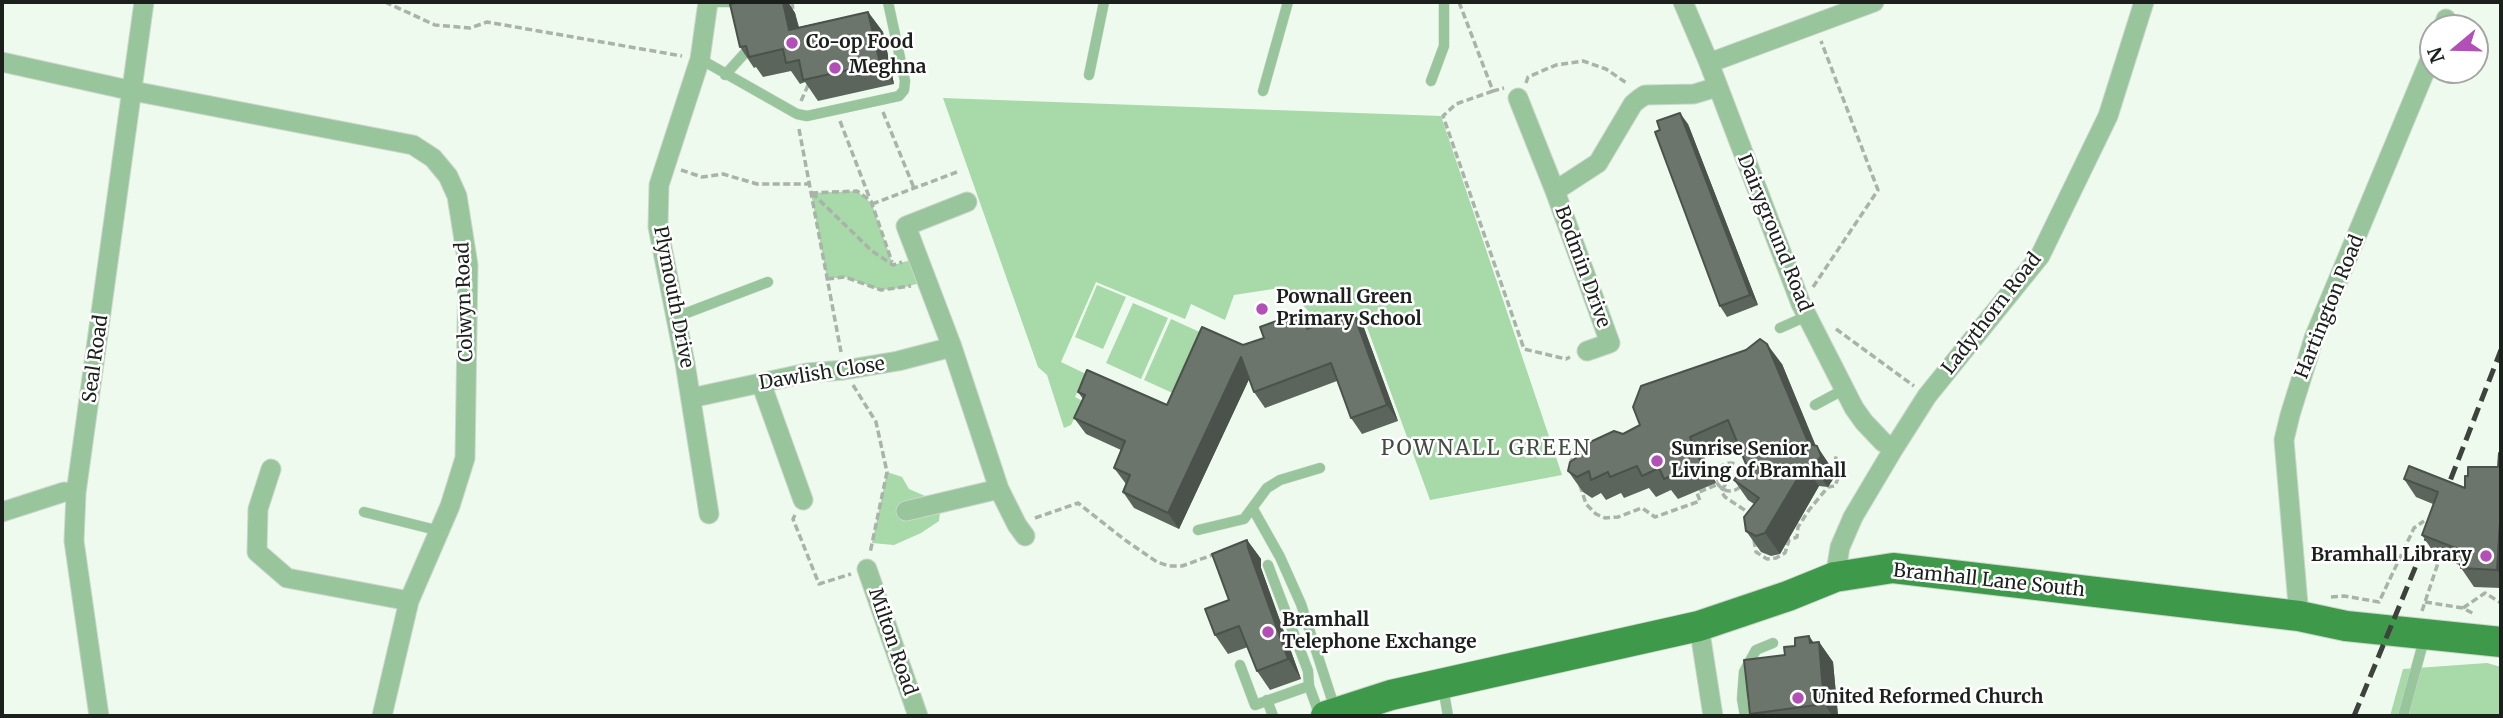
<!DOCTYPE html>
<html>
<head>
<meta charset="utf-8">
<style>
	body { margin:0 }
	#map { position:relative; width:2503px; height:718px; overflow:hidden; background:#eefaee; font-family:Merriweather,serif }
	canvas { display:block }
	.frame { position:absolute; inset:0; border:4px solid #1c201c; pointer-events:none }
	.north { position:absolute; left:2419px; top:14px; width:70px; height:70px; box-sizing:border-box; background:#fff; border:2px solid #a4a6a4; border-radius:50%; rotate:251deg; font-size:19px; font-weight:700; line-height:28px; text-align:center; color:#1c201c }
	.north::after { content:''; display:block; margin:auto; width:24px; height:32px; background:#b350b7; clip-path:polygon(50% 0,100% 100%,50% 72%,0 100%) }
</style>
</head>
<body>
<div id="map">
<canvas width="2503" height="718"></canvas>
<div class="frame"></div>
<div class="north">N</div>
</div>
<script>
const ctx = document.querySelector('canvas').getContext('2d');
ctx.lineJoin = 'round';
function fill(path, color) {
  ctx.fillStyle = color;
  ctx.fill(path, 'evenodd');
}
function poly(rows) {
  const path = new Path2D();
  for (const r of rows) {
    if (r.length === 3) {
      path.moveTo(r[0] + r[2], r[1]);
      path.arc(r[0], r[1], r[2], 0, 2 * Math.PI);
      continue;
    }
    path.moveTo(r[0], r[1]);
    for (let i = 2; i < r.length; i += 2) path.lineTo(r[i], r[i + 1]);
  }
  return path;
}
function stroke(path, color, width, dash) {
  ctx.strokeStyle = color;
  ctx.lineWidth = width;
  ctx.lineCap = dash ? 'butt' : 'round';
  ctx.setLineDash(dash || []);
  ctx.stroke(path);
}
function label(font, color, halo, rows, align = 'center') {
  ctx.font = font + ' Merriweather,serif';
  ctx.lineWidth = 5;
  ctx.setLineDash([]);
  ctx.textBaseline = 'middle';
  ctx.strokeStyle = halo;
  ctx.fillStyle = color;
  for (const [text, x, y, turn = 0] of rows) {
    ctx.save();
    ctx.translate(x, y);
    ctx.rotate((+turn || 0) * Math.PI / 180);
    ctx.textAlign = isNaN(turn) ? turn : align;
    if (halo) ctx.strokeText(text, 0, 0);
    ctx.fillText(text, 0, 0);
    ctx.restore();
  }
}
fill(poly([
	[943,98,1441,116,1562,475,1430,500,1364,319,1324,333,1317,315,1313,316,1286,287,1234,295,1225,320,1191,304,1185,319,1096,282,1061,362,1086,374,1075,397,1083,401,1071,425,1064,428,1047,375,1038,367],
	[857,191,872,204,893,265,918,258,927,281,902,288,881,290,845,277,827,279,811,193],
	[1097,285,1126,297,1103,349,1075,337],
	[1133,303,1168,318,1141,379,1106,363],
	[1171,319,1204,334,1177,395,1144,380],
	[887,472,902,477,909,489,941,503,939,521,921,533,894,545,872,543],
	[2487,663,2501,667,2501,716,2390,716,2403,669]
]), '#a7d9a9');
const lane = poly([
	[708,2,735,2],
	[700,59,797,114,807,116,899,96,904,90,905,81,888,2],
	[725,75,744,54],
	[1089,75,1104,2],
	[1431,81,1444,46,1444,2],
	[1263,91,1288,2],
	[676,317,768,282],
	[1780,328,1807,316],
	[1815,405,1843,390],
	[1253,509,1280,557,1301,604,1335,709],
	[364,512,440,531],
	[1198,530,1244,519,1267,488,1280,480,1320,468],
	[1268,565,1308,671,1309,686],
	[1240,665,1255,705,1309,686,1320,716],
	[1443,687,1448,716],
	[1267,700,1273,716],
	[1745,716,1742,699,1744,672,1756,650,1773,643],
	[2403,716,2425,636]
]);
const street = poly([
	[708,2,700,59,659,185,658,227,685,363,709,514],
	[1683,2,1709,63,1801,304,1854,408,1864,422,1883,442,1894,448],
	[2443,28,2446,19],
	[2,62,133,91,413,145,433,158,448,176,457,196,468,265,465,458,450,506,409,601,382,716],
	[1709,63,1874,2],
	[1518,98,1555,191,1598,163,1633,104,1639,99,1645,95,1694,94,1717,87],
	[1555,191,1610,343,1587,351],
	[952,347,999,489,1017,525,1025,536],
	[761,383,803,500],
	[691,398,807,373,844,370,898,361,952,347,906,226,967,202],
	[271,469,258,509,257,552,287,578,409,601],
	[906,511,999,489],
	[2,512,64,492,76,493],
	[867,569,918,716],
	[1835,577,1840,547,1853,517,1894,448,1927,396,2040,256,2108,116,2144,2],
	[2299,616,2284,440,2290,415,2314,338,2433,52],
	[1699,626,1713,716],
	[99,716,74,541,76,493,144,2]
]);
const primary = poly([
	[1326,716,1391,695,1699,626,1788,596,1835,577,1893,568,2299,616,2346,626,2501,642]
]);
stroke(lane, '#ccd7cc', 11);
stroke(street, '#ccd7cc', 21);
stroke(primary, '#ccd7cc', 32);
stroke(poly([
	[385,2,435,25,470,28,487,22,682,56],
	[792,2,793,11],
	[1459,2,1493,91,1504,88],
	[1526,83,1528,77,1556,65,1583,61,1606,69,1628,84],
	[1493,91,1456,104,1443,116,1524,349,1566,359,1570,357],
	[801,101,809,83],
	[883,112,914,188],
	[840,121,870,199],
	[799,129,841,352],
	[681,170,702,177,723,174,757,184,810,184],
	[811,193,857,191,871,201,892,262],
	[812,193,872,251,893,265,902,262],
	[872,204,957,172],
	[827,279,845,277,881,290,911,286],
	[1813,287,1878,190,1821,41],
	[1836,329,1914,386],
	[853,385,876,422,887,472,870,553],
	[1730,477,14],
	[1575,464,1570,458,1576,451],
	[1580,485,1586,504,1596,514,1605,518,1618,517,1642,508,1655,517,1700,501,1697,493,1716,485,1718,481,1721,480,1725,485,1721,491,1725,497,1752,515],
	[795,515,793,519,819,584,851,574],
	[1035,518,1078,503,1125,540,1157,562,1169,566,1182,566,1215,554],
	[1754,540,1756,552,1767,559,1776,558,1785,553,1789,540,1797,537,1798,527,1809,510,1828,487,1835,486,1838,478,1835,467,1836,455],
	[2331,597,2344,596,2379,602,2414,528,2424,521],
	[2425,602,2463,608,2474,614],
	[2463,608,2485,593,2501,603],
	[2422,611,2440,557,2438,552]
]), '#a9b3a9', 3.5, [7, 3.5]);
stroke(lane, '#98c59b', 10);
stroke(street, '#98c59b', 19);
stroke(primary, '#3e9a4a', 30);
stroke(poly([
	[2443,499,2501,350],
	[2354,716,2434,522]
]), '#3d423d', 5, [14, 7]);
fill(poly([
	[740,2,788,2,795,13,799,27,868,12,883,32,894,84,818,101,805,82,800,84,791,71,763,77,756,67,754,68,740,47],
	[1688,124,1758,305,1727,317,1720,306],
	[1353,312,1364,328,1398,421,1362,434,1351,418,1337,381,1265,408,1254,392,1249,379,1179,529,1134,508,1123,492,1126,484,1114,468,1121,450,1086,434,1074,418,1083,399,1078,392,1167,405,1243,345,1311,327],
	[1746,350,1782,364,1816,446,1831,467,1835,476,1828,487,1819,486,1780,554,1771,556,1761,552,1746,531,1754,504,1748,500,1734,480,1746,464,1737,443,1704,457,1716,483,1678,499,1671,490,1656,497,1649,488,1624,498,1621,493,1606,500,1601,493,1592,498,1583,492,1568,471,1623,434,1640,425],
	[2501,454,2501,588,2474,587,2457,562,2434,553,2422,535,2433,504,2416,497,2404,479,2465,488,2498,467],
	[1247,540,1261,559,1261,568,1301,679,1270,690,1257,671,1248,647,1228,654,1215,635,1229,600],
	[1809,636,1813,642,1819,642,1833,662,1838,716,1751,716,1750,714,1785,655,1795,646]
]), '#5c655c');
fill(poly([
	[783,2,788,2,795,13,804,50,789,30],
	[868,12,883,32,894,84,880,63],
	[1680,113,1688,124,1758,305,1750,295],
	[1301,312,1312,328,1307,329],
	[1353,312,1364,328,1398,421,1387,405],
	[1767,344,1782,364,1820,457,1817,446,1831,467,1835,476,1828,487,1813,467],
	[1241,357,1252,373,1179,529,1168,513],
	[1690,437,1704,457,1716,483,1701,463],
	[1805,466,1819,486,1780,554,1765,533],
	[2501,506,2501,576,2497,570],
	[1247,540,1261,559,1261,568,1301,679,1288,659,1248,548],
	[1809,636,1820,652,1819,642,1833,662,1838,716,1833,716,1824,704]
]), '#4b524b');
const building = poly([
	[740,2,783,2,789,30,868,12,880,63,803,80,799,60,786,63,783,49,749,57,746,46,740,47,730,4,740,2],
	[1680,113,1750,295,1720,306,1655,132,1660,130,1657,121,1680,113],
	[1301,312,1307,329,1353,312,1387,405,1351,418,1331,363,1254,392,1241,357,1168,513,1123,492,1130,475,1114,468,1125,441,1074,418,1085,395,1078,392,1087,370,1167,405,1202,327,1243,345,1264,338,1260,327,1301,312],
	[1760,339,1767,344,1809,444,1817,446,1821,456,1813,467,1805,466,1765,533,1756,536,1746,531,1744,517,1759,498,1734,480,1746,464,1728,420,1690,437,1701,463,1664,479,1659,468,1642,476,1637,466,1610,477,1608,472,1591,480,1589,471,1577,477,1568,471,1570,462,1576,458,1573,450,1614,431,1623,434,1640,425,1633,407,1641,386,1746,350,1760,339],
	[2499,453,2501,454,2501,506,2497,570,2461,568,2461,564,2457,563,2458,549,2422,535,2438,492,2404,479,2409,466,2465,488,2465,476,2468,476,2468,467,2498,467,2499,453],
	[1247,540,1248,548,1288,659,1257,671,1239,626,1215,635,1205,609,1229,600,1212,554,1247,540],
	[1809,636,1810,643,1819,642,1824,704,1750,714,1744,660,1785,655,1784,647,1795,646,1795,638,1809,636]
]);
fill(building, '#6b756b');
stroke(building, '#4b524b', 2);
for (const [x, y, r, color] of [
	[792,43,7,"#b350b7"],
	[835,68,7,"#b350b7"],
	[1262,309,7,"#b350b7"],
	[1657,461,7,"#b350b7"],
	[2486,556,7,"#b350b7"],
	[1268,632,7,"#b350b7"],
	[1798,698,7,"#b350b7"]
]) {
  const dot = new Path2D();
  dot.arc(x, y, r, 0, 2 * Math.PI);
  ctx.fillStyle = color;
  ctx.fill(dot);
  stroke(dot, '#fff', 2.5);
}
label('bold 19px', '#1c201c', '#fff', [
	["Co-op Food",806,43],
	["Meghna",849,68],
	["Pownall Green",1276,298],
	["Primary School",1276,320],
	["Sunrise Senior",1671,450],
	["Living of Bramhall",1671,472],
	["Bramhall Library",2472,556,"right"],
	["Bramhall",1282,621],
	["Telephone Exchange",1282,643],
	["United Reformed Church",1812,698]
], 'left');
label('19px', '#1c201c', '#fff', [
	["Dairyground Road",1774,233,68],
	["Bodmin Drive",1582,267,70],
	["Plymouth Drive",673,297,79],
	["Colwyn Road",465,302,-92],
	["Hartington Road",2330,307,-68],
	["Ladythorn Road",1992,314,-52],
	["Seal Road",96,359,-82],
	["Dawlish Close",822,374,-9],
	["Bramhall Lane South",1989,581,6],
	["Milton Road",892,642,71]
]);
ctx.letterSpacing = '2px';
label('21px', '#424b42', '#fff', [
	["POWNALL GREEN",1486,449]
]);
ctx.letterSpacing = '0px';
</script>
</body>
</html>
